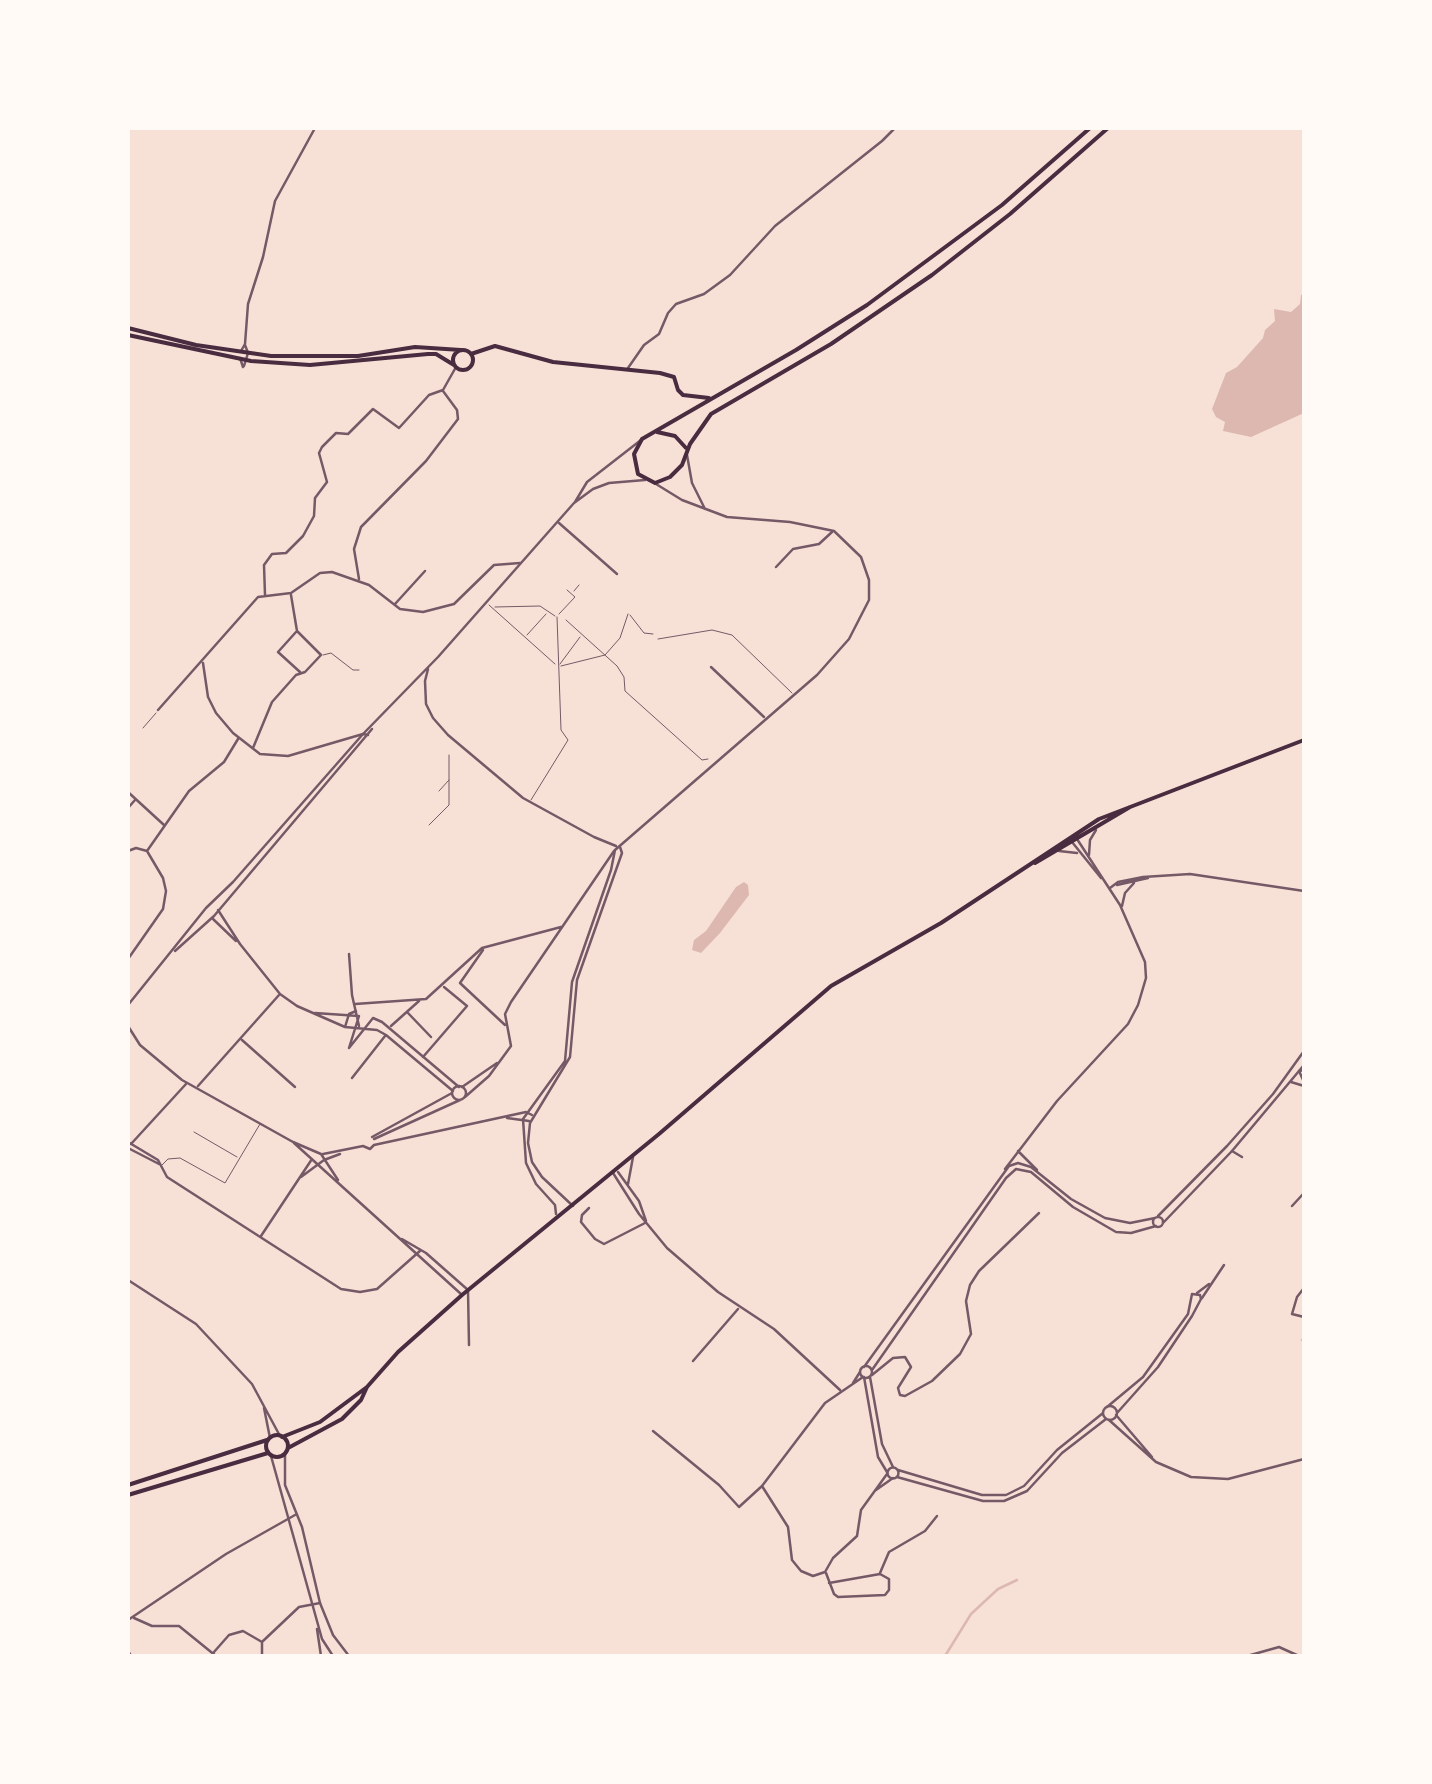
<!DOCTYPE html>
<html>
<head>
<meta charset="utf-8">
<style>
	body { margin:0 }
	#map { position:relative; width:1432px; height:1784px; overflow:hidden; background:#f7e1d7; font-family:Mulish,sans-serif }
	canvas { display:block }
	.frame { position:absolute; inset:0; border:130px solid #fffaf5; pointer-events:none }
</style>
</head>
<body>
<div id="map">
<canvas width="1432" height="1784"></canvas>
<div class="frame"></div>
</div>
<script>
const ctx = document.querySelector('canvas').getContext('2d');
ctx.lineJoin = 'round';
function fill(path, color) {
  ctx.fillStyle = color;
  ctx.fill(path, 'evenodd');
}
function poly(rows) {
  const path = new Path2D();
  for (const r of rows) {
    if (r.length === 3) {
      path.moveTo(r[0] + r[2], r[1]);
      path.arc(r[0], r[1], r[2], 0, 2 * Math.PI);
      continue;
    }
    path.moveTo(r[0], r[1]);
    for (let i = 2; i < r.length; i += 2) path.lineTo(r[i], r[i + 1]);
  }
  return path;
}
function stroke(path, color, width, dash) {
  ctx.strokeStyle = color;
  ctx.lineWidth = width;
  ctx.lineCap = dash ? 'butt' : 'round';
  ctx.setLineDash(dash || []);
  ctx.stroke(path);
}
fill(poly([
	[1304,294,1304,413,1251,437,1223,431,1225,422,1216,417,1212,409,1226,373,1237,367,1263,338,1265,330,1275,321,1274,309,1291,312,1300,304,1301,295],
	[744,882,748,885,749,895,720,933,701,953,692,950,694,940,706,931,736,887]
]), '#dcb8b0');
stroke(poly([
	[1302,1340,1304,1339],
	[945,1656,971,1614,998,1589,1017,1580]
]), '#dcb8b0', 2.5);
stroke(poly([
	[574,591,579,585],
	[489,605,555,664],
	[495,607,540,606,555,616],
	[559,614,575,597,567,590],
	[630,615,644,633,653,634],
	[566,620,617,666,624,677,625,691,702,760,708,759],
	[527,635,546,614],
	[658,639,712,630,732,635,792,693],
	[323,655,331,653,353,670,359,670],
	[560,664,580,637],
	[561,666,605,655,620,638,628,614],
	[143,728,156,713],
	[439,791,449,780],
	[531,800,568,740,561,730,557,617],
	[429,825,449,805,449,755],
	[194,1132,237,1157],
	[162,1165,168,1159,180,1158,225,1183,260,1124]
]), '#755966', 1);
stroke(poly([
	[241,351,245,344,248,304,263,257,275,201,315,128],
	[240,358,243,367],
	[244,366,248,353,245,345],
	[559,523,617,574],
	[776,567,793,549,819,544,832,532],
	[359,579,354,549,361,527,426,461,458,419,457,410,443,391],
	[265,595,264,565,272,554,286,553,303,536,314,516,315,498,327,482,319,453,322,447,336,433,348,434,373,409,399,428,429,395,443,390,456,367],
	[291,595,297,631],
	[395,604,425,571],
	[296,632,278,652,300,672],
	[203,663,208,697,216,713,233,733,260,754,288,756,363,734,368,735],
	[711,667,764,717],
	[158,710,258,597,291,593,320,573,332,572,369,585,400,609,423,612,454,604,494,565,520,563],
	[253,748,272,702,296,675,305,672,321,655,297,631],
	[128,792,164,825],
	[128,808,135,800],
	[1072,842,1101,878],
	[128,851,136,848,147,851,163,878,166,891,163,909,128,959],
	[147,851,189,791,224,762,238,739],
	[1059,851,1077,853],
	[1089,855,1090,840,1096,830],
	[1117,885,1148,878],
	[1110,888,1118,882,1143,877,1190,874,1304,891],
	[1122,906,1125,893,1134,883],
	[218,910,240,944,280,994,297,1006,345,1027,377,1030,386,1035,453,1091],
	[213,919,236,941],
	[483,950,460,983,505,1025],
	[349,954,352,995,359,1026],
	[355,1004,426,999,482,948,561,927],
	[315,1013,359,1016,349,1048,373,1018,382,1022,459,1087],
	[408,1013,431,1037],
	[128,1026,140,1045,182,1080,293,1142,321,1154,338,1180],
	[391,1026,419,1001],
	[345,1027,349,1014,356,1011],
	[242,1040,295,1087],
	[423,1057,467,1006,444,987],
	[1304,1070,1299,1071,1304,1082],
	[352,1078,385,1036],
	[1291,1082,1304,1086],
	[198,1086,279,995],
	[459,1093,7],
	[462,1087,497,1063],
	[465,1097,489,1076,511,1046,505,1014,511,1002,614,851],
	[507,1118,529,1121],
	[372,1137,452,1093],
	[374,1139,460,1100],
	[128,1142,158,1160,167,1177,341,1289,360,1292,377,1289,421,1250],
	[294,1143,461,1294],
	[131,1144,186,1084],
	[128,1148,159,1164],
	[1018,1151,1037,1170],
	[1232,1151,1242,1157],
	[323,1154,363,1146,370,1149,374,1145,526,1112,532,1115],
	[1005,1169,1057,1101,1128,1024,1138,1005,1146,978,1145,962,1120,905,1077,839],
	[618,1172,639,1201,646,1221],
	[613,1173,639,1214,667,1248,718,1292,774,1329,840,1390],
	[301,1177,324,1160,340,1154],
	[628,1184,633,1157],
	[1292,1206,1304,1193],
	[589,1208,582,1215,581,1222,595,1239,604,1244,645,1223],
	[261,1236,312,1159],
	[402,1239,426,1253,468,1290,469,1345],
	[1304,1288,1297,1297,1292,1314,1304,1317],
	[1197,1293,1209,1284],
	[1202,1298,1224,1265],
	[693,1361,738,1309],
	[872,1375,893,1358,905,1357,911,1367,898,1388,900,1395,905,1396,932,1381,960,1354,971,1334,966,1301,970,1285,979,1271,1039,1213],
	[853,1383,860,1372],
	[1116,1415,1152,1457],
	[1109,1420,1156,1462,1191,1477,1228,1479,1304,1459],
	[653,1431,719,1485,739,1507,762,1486,825,1403,863,1377],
	[762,1486,788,1527,792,1560,801,1571,813,1576,825,1572,833,1558,857,1536,861,1510,887,1474],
	[876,1490,893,1478],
	[826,1573,834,1594,838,1597,885,1595,889,1590,889,1579,880,1574,829,1583],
	[880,1573,889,1552,925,1531,937,1516],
	[134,1618,152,1626,179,1626,216,1656],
	[263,1641,299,1607,320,1603],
	[128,1651,131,1656],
	[214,1652,229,1635,243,1631,262,1642,262,1656],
	[1247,1656,1279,1647,1299,1656]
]), '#755966', 2.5);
stroke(poly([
	[628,368,644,345,659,334,668,313,676,304,704,294,730,275,775,226,882,141,895,128],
	[687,455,692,483,705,509],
	[575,502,587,482,641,440],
	[428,669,425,681,426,704,433,718,448,735,523,798,594,837,616,846],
	[175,951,214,916,372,729],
	[128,1005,206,908,233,882,363,734,438,657,574,503,593,489,609,483,645,480],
	[573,1206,542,1177,532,1162,528,1143,530,1123,570,1057,577,980,622,853,620,847],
	[556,1214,555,1205,536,1184,526,1163,523,1119,565,1061,572,982,611,870,615,850,817,675,849,639,869,600,869,580,861,557,834,531,790,522,727,517,682,500,656,484],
	[1158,1216,1227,1146,1273,1094,1304,1051],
	[1158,1222,5],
	[1163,1223,1232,1151,1304,1065],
	[128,1280,196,1324,252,1384,280,1436],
	[866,1372,6],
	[864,1367,1009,1166,1018,1163,1031,1167,1071,1199,1105,1218,1130,1223,1155,1218],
	[872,1370,1006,1178,1016,1169,1031,1172,1073,1207,1116,1232,1131,1233,1156,1226],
	[864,1377,878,1457,887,1472],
	[870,1377,882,1444,893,1467],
	[1110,1413,7],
	[1107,1407,1143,1377,1188,1314,1192,1294,1200,1295,1201,1299,1192,1316,1158,1367,1117,1413],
	[264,1408,270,1438],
	[285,1454,285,1485,302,1527,320,1603,333,1635,349,1656],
	[271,1456,322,1639,333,1656],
	[893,1473,5.5],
	[898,1470,982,1495,1006,1495,1024,1486,1057,1450,1103,1413],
	[897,1477,983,1501,1004,1501,1027,1491,1062,1453,1106,1419],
	[128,1620,226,1554,295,1515],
	[317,1629,321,1656]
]), '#755966', 2.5);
stroke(poly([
	[1090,128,1002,205,867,305,796,350,642,439,634,454,638,474,655,483,670,477,682,465,690,444,711,414,831,344,932,275,1010,214,1108,128],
	[128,328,196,345,271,356,358,356,415,347,461,350],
	[128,335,251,361,310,365,428,354,436,354,454,365],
	[463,360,10],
	[471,354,495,346,553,362,660,373,674,377,678,390,683,395,709,398],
	[657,432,675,436,686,448],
	[1035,863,1130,807],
	[277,1446,11],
	[282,1437,320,1422,367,1387,398,1352,462,1295,659,1134,831,986,941,923,1099,819,1304,740],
	[288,1448,342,1419,361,1400,367,1387],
	[128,1485,267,1440],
	[128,1495,268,1453]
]), '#4a2c40', 4);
</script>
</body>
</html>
